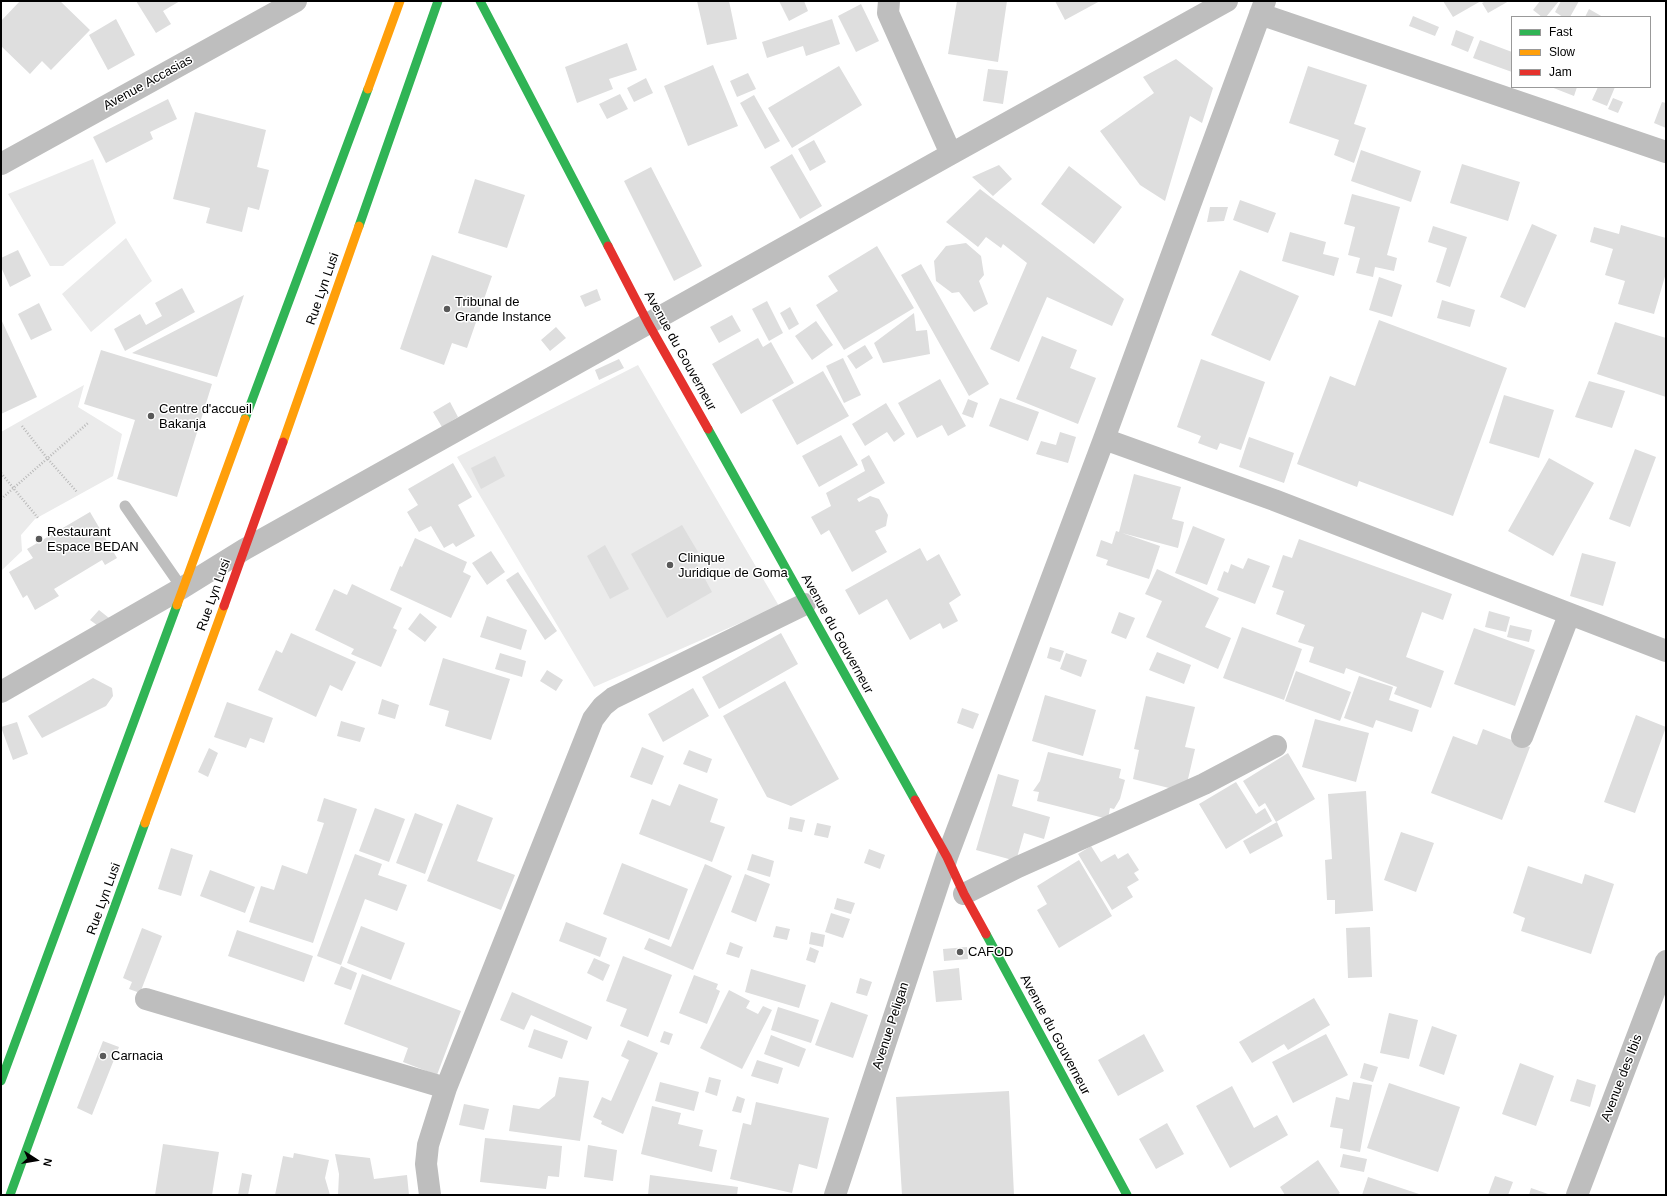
<!DOCTYPE html>
<html>
<head>
<meta charset="utf-8">
<style>
	body { margin:0 }
	#map { position:relative; width:1667px; height:1196px; overflow:hidden; background:#fff; font-family:Arial,sans-serif }
	canvas { display:block }
	.frame { position:absolute; inset:0; border:2px solid #000; pointer-events:none }
	.legend { position:absolute; left:1511px; top:16px; width:140px; height:72px; box-sizing:border-box; background:#fff; border:1px solid #999; margin:0; padding:5px 7px; list-style:none; font-size:12px; color:#000 }
	.legend li { display:flex; align-items:center; gap:8px; height:20px }
	.legend b { width:20px; border:1px solid #999 }
	.north { position:absolute; left:16px; top:1140px; width:40px; height:40px; -webkit-text-stroke:3px #fff; paint-order:stroke; rotate:102deg; font-size:11px; font-weight:700; line-height:16px; text-align:center; color:#000 }
	.north::after { content:''; display:block; margin:auto; width:14px; height:18px; background:#000; clip-path:polygon(50% 0,100% 100%,50% 72%,0 100%) }
</style>
</head>
<body>
<div id="map">
<canvas width="1667" height="1196"></canvas>
<div class="frame"></div>
<ul class="legend">
<li><b style="height:5px;background:#30b455"></b>Fast</li>
<li><b style="height:5px;background:#ff9f0a"></b>Slow</li>
<li><b style="height:5px;background:#e5322d"></b>Jam</li>
</ul>
<div class="north">N</div>
</div>
<script>
const ctx = document.querySelector('canvas').getContext('2d');
ctx.lineJoin = 'round';
function fill(path, color) {
  ctx.fillStyle = color;
  ctx.fill(path, 'evenodd');
}
function poly(rows) {
  const path = new Path2D();
  for (const r of rows) {
    path.moveTo(r[0], r[1]);
    for (let i = 2; i < r.length; i += 2) path.lineTo(r[i], r[i + 1]);
  }
  return path;
}
function stroke(path, color, width, dash) {
  ctx.strokeStyle = color;
  ctx.lineWidth = width;
  ctx.lineCap = dash ? 'butt' : 'round';
  ctx.setLineDash(dash || []);
  ctx.stroke(path);
}
function label(font, color, halo, rows, align = 'center') {
  ctx.font = font + ' Arial,sans-serif';
  ctx.lineWidth = 3;
  ctx.setLineDash([]);
  ctx.textBaseline = 'middle';
  ctx.strokeStyle = halo;
  ctx.fillStyle = color;
  for (const [text, x, y, turn = 0] of rows) {
    ctx.save();
    ctx.translate(x, y);
    ctx.rotate((+turn || 0) * Math.PI / 180);
    ctx.textAlign = isNaN(turn) ? turn : align;
    if (halo) ctx.strokeText(text, 0, 0);
    ctx.fillText(text, 0, 0);
    ctx.restore();
  }
}
fill(poly([
	[93,159,116,223,63,266,50,266,8,194],
	[126,238,152,281,91,332,62,294],
	[638,365,779,606,594,687,457,457],
	[84,385,78,407,122,434,113,476,35,519,21,535,22,551,1,571,1,432]
]), '#ebebeb');
fill(poly([
	[20,1,60,1,90,30,51,70,42,61,30,74,1,46,1,21],
	[136,1,180,1,163,11,171,24,156,33],
	[697,1,729,1,737,39,707,45],
	[779,1,804,1,808,11,789,21],
	[957,1,1007,1,998,62,948,54],
	[1055,1,1100,1,1065,20],
	[1443,1,1481,1,1453,17],
	[1486,1,1509,1,1488,13,1482,3],
	[1540,1,1559,1,1546,17,1542,17,1533,10],
	[1561,1,1579,1,1570,17,1563,17,1555,12],
	[861,4,879,41,856,52,838,16],
	[1589,9,1603,17,1585,17],
	[1413,16,1439,27,1435,36,1409,26],
	[116,19,135,55,108,70,89,35],
	[832,19,840,44,806,56,803,46,767,58,762,42],
	[1456,30,1474,37,1468,52,1451,45],
	[1480,40,1512,52,1512,72,1473,58],
	[627,43,637,70,609,79,613,89,577,103,565,67],
	[1176,59,1213,88,1202,123,1190,116,1165,201,1140,185,1100,131,1154,93,1143,77],
	[713,65,738,126,688,146,664,86],
	[839,66,862,105,792,148,768,108],
	[1308,66,1367,85,1354,124,1366,128,1354,163,1334,155,1339,140,1289,123],
	[988,69,1008,71,1003,104,983,101],
	[748,73,756,89,737,97,730,81],
	[646,78,653,93,634,102,627,88],
	[1551,87,1577,87,1574,96],
	[1598,87,1615,87,1607,106,1592,100],
	[620,94,628,109,607,119,599,104],
	[754,95,780,141,765,149,740,103],
	[1613,98,1623,102,1618,113,1608,109],
	[168,99,177,119,150,132,153,139,106,163,93,137],
	[1662,102,1666,103,1666,128,1654,123],
	[195,112,266,130,257,167,269,170,259,210,248,207,242,232,206,223,210,208,173,199],
	[814,140,826,162,810,171,798,149],
	[1361,150,1421,171,1411,202,1351,181],
	[792,154,822,206,800,219,770,167],
	[1462,164,1520,182,1508,221,1450,203],
	[999,165,1012,179,993,196,972,177],
	[1069,166,1122,207,1094,244,1041,204],
	[651,167,702,266,674,281,624,181],
	[475,179,525,195,507,248,458,233],
	[980,189,1124,299,1112,326,1047,297,1019,362,990,349,1027,263,1003,244,1001,248,986,237,978,247,946,222],
	[1352,194,1400,207,1387,255,1397,258,1394,271,1375,267,1373,277,1356,273,1360,258,1348,255,1355,227,1344,224],
	[1240,200,1276,213,1268,233,1233,220],
	[1210,207,1228,207,1224,221,1207,222],
	[1532,224,1557,235,1525,308,1500,297],
	[1621,225,1666,238,1666,273,1654,314,1618,304,1625,281,1605,275,1613,249,1590,242,1594,227,1619,234],
	[1433,226,1467,237,1450,287,1436,282,1447,248,1428,242],
	[1290,232,1326,242,1323,254,1339,258,1334,276,1282,261],
	[966,243,981,256,984,275,979,281,988,304,974,312,959,292,952,293,936,281,934,261,946,246],
	[877,246,914,308,844,350,816,305,838,291,828,276],
	[18,250,31,276,10,287,1,267,1,258],
	[432,255,492,276,467,348,452,343,444,365,400,349],
	[921,264,989,384,969,396,901,275],
	[1240,270,1299,296,1270,361,1211,335],
	[1379,277,1402,285,1392,317,1369,310],
	[182,288,195,312,125,351,114,329,140,314,146,325,162,316,155,303],
	[597,289,601,300,585,307,580,296],
	[244,295,217,377,132,353],
	[1442,300,1475,310,1470,327,1437,318],
	[767,301,783,333,769,341,752,309],
	[39,303,52,330,31,340,18,314],
	[790,307,799,324,789,330,780,313],
	[914,313,916,331,927,330,930,354,883,363,874,343],
	[732,315,741,331,719,343,710,327],
	[1,319,37,397,1,414],
	[1379,320,1507,368,1453,516,1359,481,1357,487,1297,464,1330,376,1355,386],
	[816,321,833,345,812,360,795,336],
	[1615,322,1666,338,1666,397,1597,374],
	[556,327,566,338,550,351,541,340],
	[1042,336,1077,350,1070,368,1096,378,1078,424,1016,399],
	[758,338,763,347,771,342,794,383,741,414,712,364],
	[865,345,873,358,856,369,847,356],
	[101,350,212,384,177,497,117,479,135,420,84,404],
	[843,358,861,395,844,403,826,366],
	[619,359,624,368,599,380,595,370],
	[1201,359,1265,382,1241,450,1220,443,1217,450,1198,443,1201,436,1177,427],
	[823,371,849,416,797,445,772,400],
	[940,379,966,426,948,436,942,425,917,438,898,403],
	[1589,381,1625,391,1612,428,1575,417],
	[1504,395,1554,410,1539,458,1489,443],
	[1000,398,1039,412,1028,441,989,426],
	[968,399,978,403,973,418,962,414],
	[450,402,458,417,442,427,433,412],
	[886,403,905,434,894,442,887,432,865,446,852,424],
	[1060,432,1076,437,1068,463,1036,454,1041,441,1056,445],
	[841,435,858,465,819,487,802,456],
	[1249,437,1294,453,1284,483,1239,467],
	[1635,449,1656,457,1630,527,1609,519],
	[869,455,885,483,857,499,859,502,870,496,879,499,888,515,886,526,875,531,887,552,852,572,829,530,821,535,811,517,831,506,826,493,865,471,861,460],
	[495,456,505,476,481,489,471,468],
	[1549,458,1594,483,1553,556,1508,531],
	[453,463,472,497,458,505,475,536,456,547,453,543,444,548,431,526,419,532,407,512,418,505,408,489],
	[1134,474,1181,487,1172,519,1184,522,1178,548,1122,533,1160,546,1149,579,1106,565,1108,560,1096,556,1101,540,1112,544,1116,531,1119,532],
	[90,512,117,558,105,565,102,560,54,589,59,596,35,610,27,595,23,598,9,572,33,558,27,549],
	[682,525,698,552,692,555,712,592,667,618,631,554],
	[1193,526,1225,539,1207,585,1175,573],
	[415,538,467,562,463,572,471,576,451,618,390,590,400,566,402,567],
	[1299,539,1452,594,1443,620,1422,612,1406,657,1444,671,1431,708,1394,694,1397,687,1346,668,1344,674,1309,662,1314,647,1298,642,1305,625,1276,614,1284,591,1272,587,1283,555,1292,558],
	[605,545,629,589,610,599,587,556],
	[920,548,927,561,939,554,961,595,949,603,958,621,943,629,940,623,910,640,887,599,859,615,845,590],
	[491,551,505,572,487,585,472,563],
	[1582,553,1616,562,1603,606,1570,596],
	[1248,558,1270,566,1255,604,1217,590,1224,571,1228,573,1231,564,1243,569],
	[1157,569,1219,598,1205,627,1231,638,1218,669,1146,637,1162,601,1145,594],
	[518,572,557,631,545,640,506,580],
	[352,584,402,608,393,628,397,630,381,667,351,654,354,649,315,630,334,589,347,595],
	[99,610,109,618,101,628,90,620],
	[1489,611,1510,617,1506,632,1485,627],
	[1119,612,1135,618,1126,639,1111,633],
	[420,613,437,627,425,642,408,629],
	[487,616,527,630,521,650,480,637],
	[1510,625,1532,630,1529,642,1507,637],
	[1242,627,1302,649,1284,700,1223,678],
	[1474,628,1535,650,1515,706,1454,684],
	[291,633,356,662,342,691,330,685,316,717,258,690,276,650,282,653],
	[781,633,798,664,719,709,702,677],
	[1050,647,1064,651,1060,662,1047,658],
	[1157,652,1191,665,1184,684,1149,670],
	[500,653,526,661,522,677,495,669],
	[1066,653,1087,660,1081,677,1060,669],
	[443,658,510,679,491,740,445,726,449,711,429,705],
	[547,670,563,680,556,691,540,681],
	[1296,671,1351,692,1340,721,1285,701],
	[1359,676,1393,687,1389,700,1419,710,1412,732,1376,720,1373,728,1344,718],
	[93,678,112,688,113,696,106,706,42,738,28,716],
	[785,681,839,779,791,806,767,797,723,716],
	[693,688,709,716,663,742,648,714],
	[1045,695,1096,710,1083,756,1032,741],
	[1146,696,1195,707,1185,747,1195,749,1185,792,1133,779,1139,750,1134,749],
	[382,699,399,705,395,719,378,714],
	[227,702,273,718,264,743,250,738,246,748,214,737],
	[962,708,979,714,973,729,957,723],
	[1636,715,1666,727,1635,813,1604,802],
	[1315,719,1369,733,1356,782,1302,767],
	[341,721,365,728,360,742,337,736],
	[17,722,28,754,13,760,1,727],
	[1483,729,1530,747,1502,820,1431,793,1453,736,1477,745],
	[642,747,664,756,652,785,630,777],
	[209,748,218,753,208,777,198,772],
	[689,750,712,759,707,773,683,764],
	[1048,752,1121,769,1119,778,1125,780,1120,799,1114,809,1110,808,1108,819,1037,801,1039,792,1033,791,1040,781],
	[1288,753,1315,799,1276,822,1265,803,1259,807,1243,781],
	[998,774,1019,780,1012,806,1050,817,1044,839,1024,833,1016,861,976,850],
	[1236,782,1256,814,1265,808,1272,821,1226,849,1199,804],
	[679,784,718,799,710,822,725,827,712,862,639,834,652,799,670,806],
	[1366,791,1373,911,1335,914,1335,900,1327,900,1325,860,1332,859,1328,794],
	[324,798,357,809,313,943,249,922,261,886,274,890,282,865,307,874,324,823,317,821],
	[457,804,493,818,477,861,515,875,501,910,427,881],
	[375,808,405,819,389,862,359,851],
	[415,813,443,824,425,874,396,863],
	[790,817,805,820,802,832,788,829],
	[1277,822,1283,836,1250,854,1243,841],
	[817,823,831,826,828,838,814,835],
	[1401,832,1434,843,1416,892,1384,880],
	[1091,846,1101,862,1115,854,1118,859,1128,853,1139,870,1134,873,1139,880,1127,887,1133,897,1112,910,1078,854],
	[171,848,193,855,181,896,158,889],
	[869,849,885,855,880,869,864,863],
	[355,854,382,864,378,875,407,885,397,911,365,899,341,965,317,956],
	[752,854,774,861,770,877,747,870],
	[1079,860,1112,916,1059,948,1037,910,1047,904,1037,886],
	[622,863,688,889,669,940,603,914],
	[705,864,732,876,693,970,644,949,649,938,671,947],
	[1528,866,1582,884,1585,874,1614,884,1591,954,1521,931,1525,918,1513,913],
	[210,870,255,887,245,913,200,896],
	[745,874,770,884,756,922,731,912],
	[837,898,855,903,851,914,834,909],
	[831,913,850,919,843,938,825,932],
	[566,922,607,938,600,957,559,941],
	[361,926,405,943,391,980,347,963],
	[776,926,790,929,787,940,773,937],
	[1370,927,1372,977,1348,978,1346,928],
	[142,928,162,936,140,993,129,989,132,982,123,978],
	[237,930,313,956,304,982,228,956],
	[811,932,825,935,823,947,809,944],
	[730,942,743,947,739,958,726,954],
	[810,947,819,951,815,963,806,960],
	[967,947,968,959,944,961,943,949],
	[623,956,672,975,648,1037,620,1026,627,1009,606,1001],
	[594,958,610,965,603,981,587,973],
	[341,966,357,973,351,990,334,984],
	[959,968,962,1000,936,1002,933,971],
	[751,969,806,985,799,1008,745,992],
	[362,974,461,1011,437,1075,403,1062,408,1048,344,1024],
	[694,975,718,984,716,989,720,991,707,1024,679,1013],
	[860,978,872,982,867,996,856,993],
	[729,990,750,1001,746,1008,758,1014,763,1006,772,1010,742,1069,700,1048],
	[512,992,592,1027,587,1040,531,1015,524,1030,500,1020],
	[1314,998,1330,1025,1288,1050,1284,1044,1252,1063,1239,1042],
	[831,1002,868,1015,853,1058,815,1045],
	[778,1007,819,1020,811,1043,771,1030],
	[1389,1013,1418,1020,1409,1059,1380,1053],
	[1432,1026,1457,1035,1444,1075,1419,1066],
	[534,1029,568,1041,562,1059,528,1047],
	[664,1031,673,1034,669,1045,660,1042],
	[1144,1034,1164,1071,1118,1096,1098,1060],
	[1326,1034,1348,1075,1293,1103,1272,1062],
	[771,1035,806,1049,799,1067,764,1054],
	[628,1040,658,1053,623,1134,601,1124,602,1121,593,1117,602,1097,611,1101,629,1060,621,1056],
	[103,1041,119,1047,92,1115,77,1108],
	[757,1060,783,1068,778,1084,751,1076],
	[1364,1063,1378,1067,1373,1082,1360,1078],
	[1520,1063,1554,1076,1536,1126,1502,1114],
	[559,1077,589,1081,580,1141,509,1131,513,1105,539,1109,555,1096],
	[709,1077,721,1080,717,1096,705,1092],
	[1577,1079,1596,1085,1590,1107,1570,1101],
	[660,1082,699,1092,694,1111,655,1101],
	[1353,1082,1372,1085,1360,1152,1340,1148,1343,1129,1330,1127,1336,1097,1349,1100],
	[1389,1083,1460,1107,1438,1172,1367,1148],
	[1232,1086,1254,1128,1277,1115,1288,1135,1230,1168,1196,1106],
	[1009,1091,1014,1195,902,1195,896,1097],
	[737,1096,745,1099,741,1113,732,1111],
	[756,1102,829,1118,817,1169,799,1164,792,1193,730,1179,743,1123,751,1125],
	[464,1104,489,1109,484,1130,459,1125],
	[652,1106,681,1113,678,1124,703,1130,699,1146,717,1150,712,1172,641,1154],
	[1167,1123,1184,1154,1156,1169,1139,1139],
	[485,1138,562,1146,559,1177,548,1176,546,1189,480,1182],
	[163,1144,219,1152,212,1195,155,1195],
	[588,1145,617,1150,613,1181,584,1177],
	[294,1153,329,1160,325,1178,330,1195,275,1195,283,1156,293,1158],
	[335,1154,370,1158,374,1179,407,1175,409,1195,338,1195,339,1174],
	[1343,1154,1367,1159,1364,1172,1340,1167],
	[1318,1160,1340,1193,1337,1195,1285,1195,1280,1187],
	[242,1173,252,1175,248,1195,238,1195],
	[650,1175,738,1187,737,1195,648,1195],
	[1495,1176,1513,1182,1508,1195,1488,1195],
	[1368,1177,1422,1195,1362,1195],
	[1531,1188,1551,1195,1529,1195]
]), '#dedede');
stroke(poly([
	[22,426,47,458,77,492],
	[1,473,38,518],
	[1,499,88,423]
]), '#b9b9b9', 2.5, [1, 2]);
stroke(poly([
	[125,506,182,588]
]), '#bebebe', 11);
stroke(poly([
	[889,1,888,13,951,154],
	[1260,14,1666,152],
	[1,164,296,1],
	[1104,439,1274,500,1666,651],
	[1,692,182,588,245,549,951,154,1227,1],
	[1522,737,1569,615],
	[964,894,1018,867,1204,784,1276,746],
	[146,999,446,1088],
	[430,1195,426,1164,428,1145,446,1088,593,719,603,706,613,698,805,604],
	[835,1195,947,857,1104,439,1265,1],
	[1577,1195,1666,961]
]), '#bebebe', 22);
stroke(poly([
	[480,1,608,246],
	[359,226,438,1],
	[245,419,368,89],
	[708,429,915,800],
	[986,934,1127,1195],
	[1,1081,177,605],
	[10,1195,145,823]
]), '#30b455', 9);
stroke(poly([
	[368,89,400,1],
	[283,442,359,226],
	[177,605,245,419],
	[145,823,224,606]
]), '#ff9f0a', 9);
stroke(poly([
	[608,246,648,323,708,429],
	[224,606,283,442],
	[915,800,947,857,964,894,986,934]
]), '#e5322d', 9);
for (const [x, y, r, color] of [
	[447,309,4,"#595959"],
	[151,416,4,"#595959"],
	[39,539,4,"#595959"],
	[670,565,4,"#595959"],
	[960,952,4,"#595959"],
	[103,1056,4,"#595959"]
]) {
  const dot = new Path2D();
  dot.arc(x, y, r, 0, 2 * Math.PI);
  ctx.fillStyle = color;
  ctx.fill(dot);
  stroke(dot, '#fff', 1.5);
}
label('13px', '#000', '#fff', [
	["Avenue Accasias",148,83,-29],
	["Rue Lyn Lusi",323,289,-71],
	["Avenue du Gouverneur",680,351,61],
	["Rue Lyn Lusi",214,595,-70],
	["Avenue du Gouverneur",837,634,61],
	["Rue Lyn Lusi",104,899,-70],
	["Avenue Peligan",891,1026,-72],
	["Avenue du Gouverneur",1055,1035,62],
	["Avenue des Ibis",1622,1078,-69]
]);
label('13px', '#000', '#fff', [
	["Tribunal de",455,302],
	["Grande Instance",455,317],
	["Centre d'accueil",159,409],
	["Bakanja",159,424],
	["Restaurant",47,532],
	["Espace BEDAN",47,547],
	["Clinique",678,558],
	["Juridique de Goma",678,573],
	["CAFOD",968,952],
	["Carnacia",111,1056]
], 'left');
</script>
</body>
</html>
